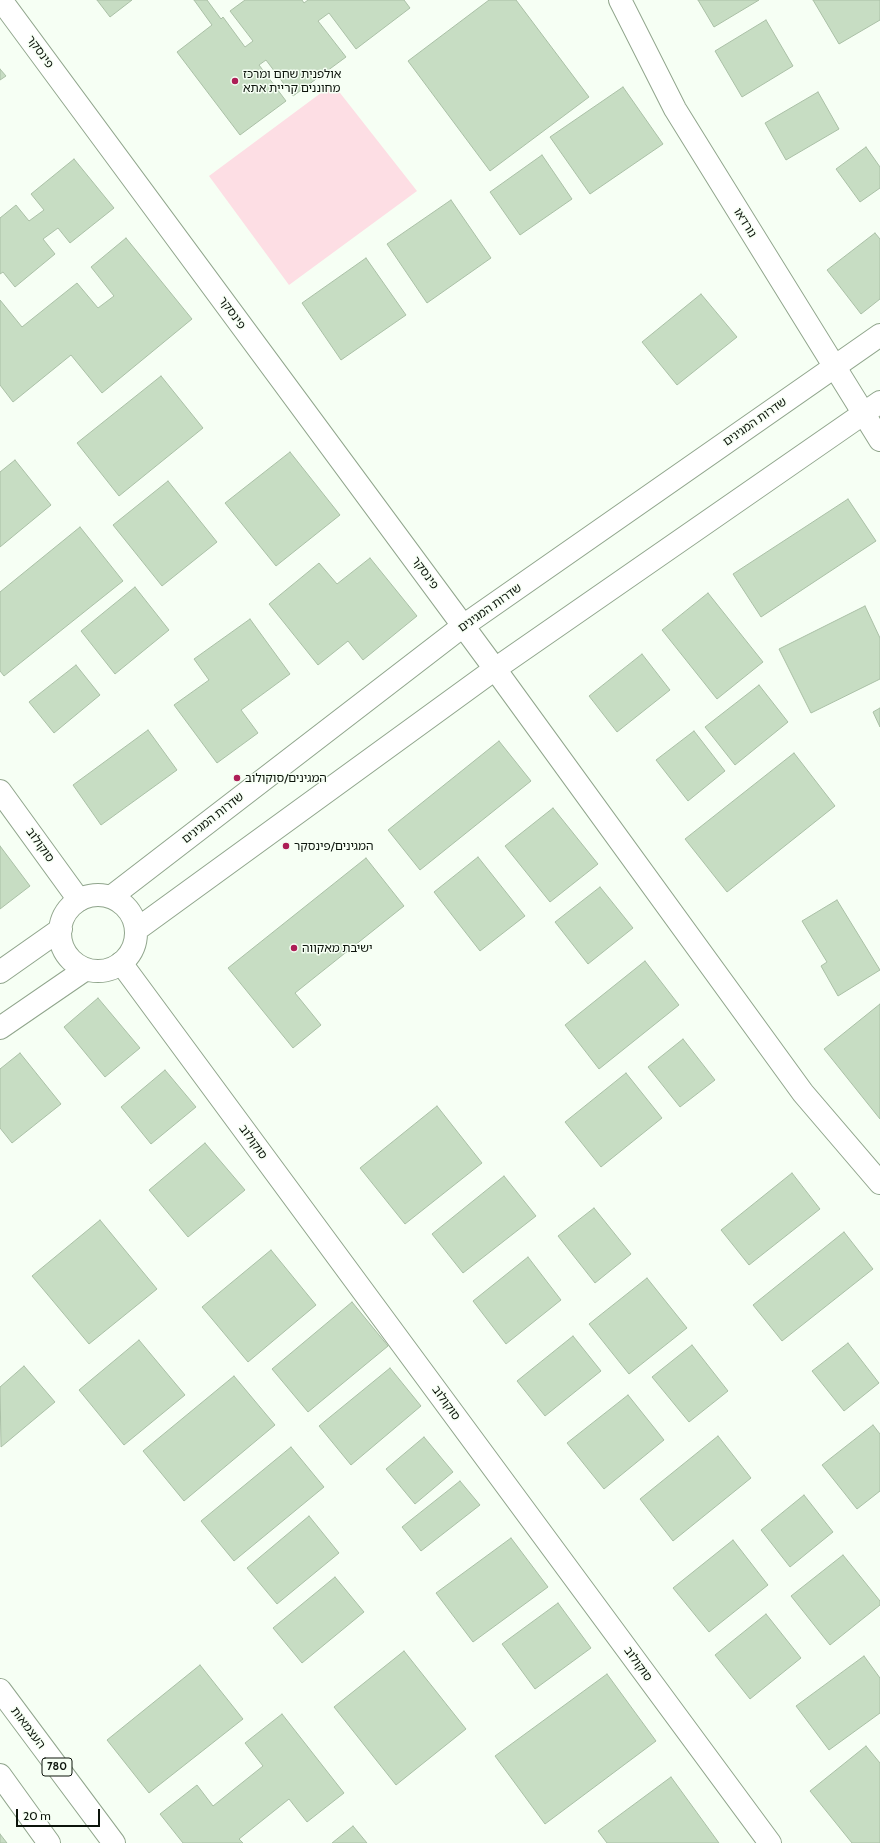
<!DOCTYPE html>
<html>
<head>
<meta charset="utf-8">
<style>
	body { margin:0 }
	#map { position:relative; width:880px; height:1843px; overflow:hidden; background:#f6fff4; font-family:Cabin,sans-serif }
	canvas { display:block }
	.scale { position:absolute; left:16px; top:1809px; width:84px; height:18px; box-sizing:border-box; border:2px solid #0c140b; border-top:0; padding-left:5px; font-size:12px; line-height:14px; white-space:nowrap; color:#0c140b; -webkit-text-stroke:3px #f6fff4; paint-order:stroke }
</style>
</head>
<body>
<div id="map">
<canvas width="880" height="1843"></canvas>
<div class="scale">20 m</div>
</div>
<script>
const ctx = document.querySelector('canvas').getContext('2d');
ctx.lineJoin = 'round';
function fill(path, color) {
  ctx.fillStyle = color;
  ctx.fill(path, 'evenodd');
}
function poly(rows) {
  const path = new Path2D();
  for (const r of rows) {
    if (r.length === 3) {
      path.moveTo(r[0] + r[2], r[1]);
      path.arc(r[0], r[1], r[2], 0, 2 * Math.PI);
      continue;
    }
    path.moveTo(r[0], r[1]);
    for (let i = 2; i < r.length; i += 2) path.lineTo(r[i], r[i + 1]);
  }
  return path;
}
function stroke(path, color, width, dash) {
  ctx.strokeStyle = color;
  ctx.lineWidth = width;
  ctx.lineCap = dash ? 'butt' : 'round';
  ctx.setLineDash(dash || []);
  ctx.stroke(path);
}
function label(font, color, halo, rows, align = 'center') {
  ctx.font = font + ' Cabin,"Noto Sans Hebrew",sans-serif';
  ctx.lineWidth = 3;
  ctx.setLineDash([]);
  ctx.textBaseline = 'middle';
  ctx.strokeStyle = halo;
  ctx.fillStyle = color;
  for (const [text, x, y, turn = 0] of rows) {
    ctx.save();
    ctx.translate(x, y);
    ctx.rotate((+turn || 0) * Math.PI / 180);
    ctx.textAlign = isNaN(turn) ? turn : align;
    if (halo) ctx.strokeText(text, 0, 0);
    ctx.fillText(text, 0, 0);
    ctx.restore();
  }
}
fill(poly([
	[333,84,417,191,289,285,209,176]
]), '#fddee4');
const building = poly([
	[97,0,132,0,110,17,97,0],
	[194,0,207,0,221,19,223,17,245,47,253,41,230,11,245,0,302,0,304,3,308,0,404,0,410,8,356,49,329,13,318,21,346,57,293,96,266,60,259,65,286,101,240,135,177,52,212,25,194,0],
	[489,0,516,0,589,97,490,171,408,61,489,0],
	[698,0,759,0,714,27,698,0],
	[813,0,880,0,880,20,839,44,813,0],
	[766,20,793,66,742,97,715,51,766,20],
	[0,69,6,76,0,80,0,69],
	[623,87,663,144,590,194,550,137,623,87],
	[818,92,839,129,786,160,765,123,818,92],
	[866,147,880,167,880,188,860,202,836,169,866,147],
	[542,155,572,199,520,235,490,192,542,155],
	[74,159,114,208,70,243,58,228,43,239,55,254,15,287,3,272,0,274,0,218,16,205,29,221,44,210,31,194,74,159],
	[451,200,491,258,427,303,387,244,451,200],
	[875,233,880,239,880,299,861,314,827,270,875,233],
	[126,238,192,319,102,393,71,355,13,402,0,385,0,300,22,327,77,283,98,308,114,296,91,267,126,238],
	[366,258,406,315,341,360,302,303,366,258],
	[701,294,737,337,677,385,642,342,701,294],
	[161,376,203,428,119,496,77,443,161,376],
	[290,452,340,515,276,566,225,503,290,452],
	[15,460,51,505,0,547,0,472,15,460],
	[168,481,217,542,162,586,113,525,168,481],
	[848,499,876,541,761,617,733,574,848,499],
	[80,527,123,581,4,676,0,671,0,592,80,527],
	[370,558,417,616,363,660,348,641,318,665,269,604,319,563,337,584,370,558],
	[135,587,169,630,115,674,81,631,135,587],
	[708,593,763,662,717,699,662,630,708,593],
	[865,606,880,638,880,679,811,713,779,649,865,606],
	[250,619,290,674,241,710,258,733,217,763,174,705,209,680,194,659,250,619],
	[642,654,670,690,617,732,589,696,642,654],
	[76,665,100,695,54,733,29,702,76,665],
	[759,685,788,722,735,765,705,727,759,685],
	[880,708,880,727,873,712,880,708],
	[148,730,177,770,101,825,73,785,148,730],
	[694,731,725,771,688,801,656,760,694,731],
	[499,741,531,781,420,870,388,830,499,741],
	[794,753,835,806,727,892,685,839,794,753],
	[553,808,598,864,550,902,505,846,553,808],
	[0,846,30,886,0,909,0,846],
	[478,857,525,916,480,951,434,892,478,857],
	[366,858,404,906,295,993,321,1025,293,1048,228,968,366,858],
	[600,887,633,928,588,964,555,922,600,887],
	[837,900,880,970,838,996,821,966,827,962,802,921,837,900],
	[645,961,679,1005,599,1069,565,1025,645,961],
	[98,998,140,1048,105,1077,64,1027,98,998],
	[880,1004,880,1119,824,1049,880,1004],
	[683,1039,715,1080,680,1107,648,1067,683,1039],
	[20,1053,61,1104,12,1143,0,1128,0,1069,20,1053],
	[165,1070,196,1107,151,1144,121,1107,165,1070],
	[626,1073,662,1118,601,1167,565,1122,626,1073],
	[437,1106,482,1163,405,1224,360,1168,437,1106],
	[205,1143,245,1190,188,1237,149,1190,205,1143],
	[792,1173,820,1209,749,1265,721,1230,792,1173],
	[504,1176,536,1216,463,1273,432,1234,504,1176],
	[594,1208,631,1254,595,1283,558,1236,594,1208],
	[100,1220,157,1289,89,1344,32,1276,100,1220],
	[844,1232,873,1269,782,1341,753,1305,844,1232],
	[271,1250,316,1305,248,1362,202,1307,271,1250],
	[528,1257,561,1300,506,1344,473,1301,528,1257],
	[647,1278,687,1328,629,1374,589,1324,647,1278],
	[352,1302,388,1346,308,1412,272,1369,352,1302],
	[573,1336,601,1371,545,1416,517,1381,573,1336],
	[139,1340,185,1395,124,1445,79,1390,139,1340],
	[848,1343,879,1383,844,1411,812,1371,848,1343],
	[692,1345,728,1391,689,1422,652,1377,692,1345],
	[24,1366,55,1402,1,1447,0,1387,24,1366],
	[390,1368,421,1406,351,1465,319,1426,390,1368],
	[234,1376,275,1425,184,1501,143,1451,234,1376],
	[628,1395,664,1440,604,1489,567,1443,628,1395],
	[873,1425,880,1434,880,1491,857,1509,822,1465,873,1425],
	[718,1436,751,1478,673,1541,640,1499,718,1436],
	[424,1437,453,1472,415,1504,386,1469,424,1437],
	[291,1447,324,1487,234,1561,201,1521,291,1447],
	[460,1481,480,1505,421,1551,402,1527,460,1481],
	[804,1495,833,1532,790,1567,761,1530,804,1495],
	[309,1516,339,1553,277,1604,247,1568,309,1516],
	[511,1538,548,1587,473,1642,436,1593,511,1538],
	[733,1540,768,1585,709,1632,673,1588,733,1540],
	[843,1555,880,1601,880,1605,830,1645,791,1596,843,1555],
	[335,1577,364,1612,302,1663,273,1628,335,1577],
	[558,1603,591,1648,535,1689,502,1644,558,1603],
	[766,1614,801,1658,750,1699,715,1655,766,1614],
	[404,1651,466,1729,396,1785,334,1707,404,1651],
	[864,1656,880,1678,880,1713,829,1750,796,1706,864,1656],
	[200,1665,243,1719,149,1793,107,1740,200,1665],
	[607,1674,656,1741,545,1824,495,1756,607,1674],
	[282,1714,344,1793,307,1822,289,1799,239,1839,243,1843,183,1843,160,1814,197,1785,213,1806,263,1766,245,1743,282,1714],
	[866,1746,880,1763,880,1843,852,1843,810,1791,866,1746],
	[671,1777,719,1843,607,1843,598,1831,671,1777],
	[353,1826,367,1843,332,1843,353,1826],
	[0,1834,7,1843,0,1843,0,1834]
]);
fill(building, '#c7ddc3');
stroke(building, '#aac0a6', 1);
const street = poly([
	[1,0,495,669,803,1093,880,1183],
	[620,0,675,109,880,440],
	[0,791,79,900],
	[121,963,770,1843]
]);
const secondary = poly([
	[98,933,38],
	[111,897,463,626,880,335],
	[136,930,495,669,880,402],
	[0,972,61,929],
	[0,1028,86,969]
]);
const primary = poly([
	[0,1690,114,1843],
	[0,1775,49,1843]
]);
stroke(street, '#90a58c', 24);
stroke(secondary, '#90a58c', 24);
stroke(primary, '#90a58c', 24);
stroke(street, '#fff', 22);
stroke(secondary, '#fff', 22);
stroke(primary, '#fff', 22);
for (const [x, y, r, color] of [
	[235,81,4,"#ad1e56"],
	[237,778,4,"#ad1e56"],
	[286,846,4,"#ad1e56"],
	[294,948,4,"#ad1e56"]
]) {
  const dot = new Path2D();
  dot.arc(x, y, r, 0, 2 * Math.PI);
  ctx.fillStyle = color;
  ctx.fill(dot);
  stroke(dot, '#f6fff4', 1.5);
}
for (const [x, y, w] of [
	[57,1767,30]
]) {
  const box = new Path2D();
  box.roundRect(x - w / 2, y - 9, w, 18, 3);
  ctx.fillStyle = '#f6fff4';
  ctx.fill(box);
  stroke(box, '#0c140b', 1);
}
label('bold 11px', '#0c140b', null, [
	["780",57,1767]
]);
label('12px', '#0c140b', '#f6fff4', [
	["פינסקר",40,52,54],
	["נורדאו",745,223,58],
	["פינסקר",232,313,54],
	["שדרות המגינים",755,422,-35],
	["פינסקר",425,573,54],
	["שדרות המגינים",490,608,-35],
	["שדרות המגינים",213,818,-38],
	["סוקולוב",40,845,54],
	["סוקולוב",253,1142,54],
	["סוקולוב",446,1403,54],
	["סוקולוב",638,1664,54],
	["העצמאות",28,1728,53]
]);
label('12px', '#0c140b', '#f6fff4', [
	["אולפנית שחם ומרכז",243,74],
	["מחוננים קריית אתא",243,88],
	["המגינים/סוקולוב",245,778],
	["המגינים/פינסקר",294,846],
	["ישיבת מאקווה",302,948]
], 'left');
</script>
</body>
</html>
